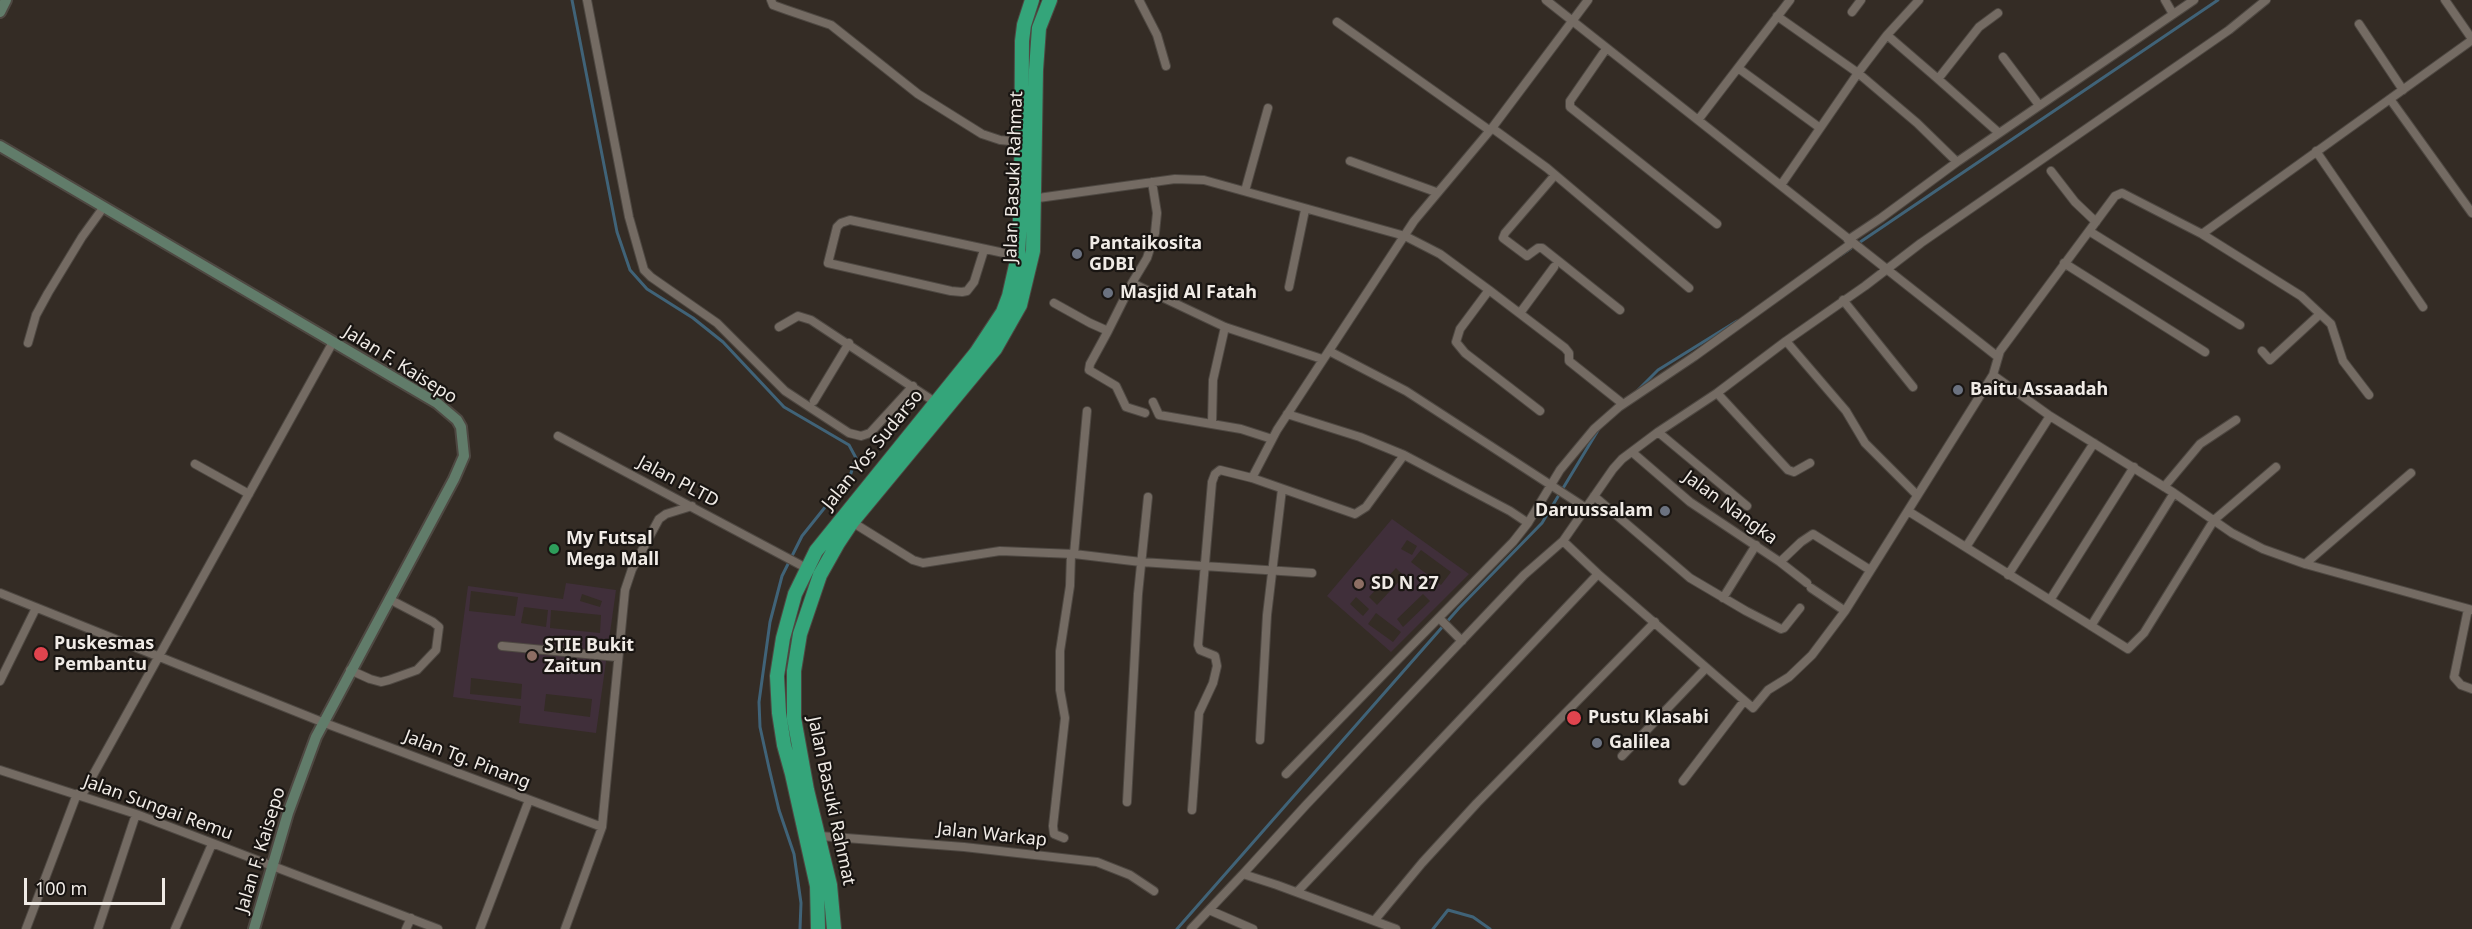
<!DOCTYPE html>
<html>
<head>
<meta charset="utf-8">
<style>
	body { margin:0 }
	#map { position:relative; width:2472px; height:929px; overflow:hidden; background:#342c25; font-family:"Noto Sans",sans-serif }
	canvas { display:block }
	.scale { position:absolute; left:24px; top:878px; width:141px; height:27px; box-sizing:border-box; border:3px solid #f0ebe6; border-top:0; padding-left:8px; font-size:18px; line-height:21px; white-space:nowrap; color:#f0ebe6; -webkit-text-stroke:4px #191512; paint-order:stroke }
</style>
</head>
<body>
<div id="map">
<canvas width="2472" height="929"></canvas>
<div class="scale">100 m</div>
</div>
<script>
const ctx = document.querySelector('canvas').getContext('2d');
ctx.lineJoin = 'round';
function fill(path, color) {
  ctx.fillStyle = color;
  ctx.fill(path, 'evenodd');
}
function poly(rows) {
  const path = new Path2D();
  for (const r of rows) {
    path.moveTo(r[0], r[1]);
    for (let i = 2; i < r.length; i += 2) path.lineTo(r[i], r[i + 1]);
  }
  return path;
}
function stroke(path, color, width, dash) {
  ctx.strokeStyle = color;
  ctx.lineWidth = width;
  ctx.lineCap = dash ? 'butt' : 'round';
  ctx.setLineDash(dash || []);
  ctx.stroke(path);
}
function label(font, color, halo, rows, align = 'center') {
  ctx.font = font + ' "Noto Sans",sans-serif';
  ctx.lineWidth = 4.5;
  ctx.setLineDash([]);
  ctx.textBaseline = 'middle';
  ctx.strokeStyle = halo;
  ctx.fillStyle = color;
  for (const [text, x, y, turn = 0] of rows) {
    ctx.save();
    ctx.translate(x, y);
    ctx.rotate((+turn || 0) * Math.PI / 180);
    ctx.textAlign = isNaN(turn) ? turn : align;
    if (halo) ctx.strokeText(text, 0, 0);
    ctx.fillText(text, 0, 0);
    ctx.restore();
  }
}
fill(poly([
	[1392,519,1469,574,1391,652,1327,596],
	[1407,540,1417,546,1412,555,1401,549],
	[1421,550,1451,572,1441,585,1411,562],
	[1396,568,1404,576,1377,605,1369,597],
	[1423,594,1430,601,1403,627,1397,619],
	[1356,597,1369,609,1363,616,1350,604],
	[1376,613,1401,632,1393,642,1368,624],
	[566,583,616,590,596,733,519,723,521,706,453,697,468,586,563,599],
	[471,591,518,597,515,616,469,611],
	[582,594,602,601,600,607,580,601],
	[524,607,548,610,546,627,521,623],
	[551,610,601,615,600,633,550,628],
	[471,678,522,684,521,699,470,694],
	[546,694,592,699,590,717,544,711]
]), '#402f3a');
stroke(poly([
	[572,0,617,232,630,270,647,289,693,318,723,342,784,407,849,445,856,458,850,476,802,536,782,576,770,622,759,702,760,727,769,768,779,810,794,854,801,903,800,929],
	[1841,255,2218,0],
	[1637,391,1658,370,1737,321],
	[1177,929,1459,608,1542,523,1600,427],
	[1433,929,1448,910,1473,917,1490,929]
]), '#406378', 3);
const street = poly([
	[587,0,629,217,644,270,651,277,717,323,785,391,849,433,861,436,870,433,913,386],
	[771,0,773,5,787,10,831,25,918,94,982,134,1000,140,1022,142],
	[1139,0,1157,35,1166,66],
	[1546,0,1998,357],
	[2165,0,2173,14],
	[2266,0,2229,30,1921,243,1865,286,1786,341,1717,393,1658,432,1622,459,1613,469,1563,541,1598,574,1753,708,1768,690,1789,677,1812,655,1845,611,1993,375,2000,351,2115,196,2122,193,2202,234,2301,296,2331,324,2343,361,2369,395],
	[2445,0,2472,39],
	[1852,12,1861,0],
	[1777,16,1858,73,1917,123,1957,162],
	[1337,22,1489,130],
	[2359,24,2403,90],
	[1887,35,1938,79,1979,27,1998,13],
	[1606,49,1570,101,1570,107,1717,224],
	[2003,57,2039,105],
	[1738,68,1820,128],
	[1938,79,1999,133],
	[2390,99,2472,213],
	[1698,120,1790,0],
	[1492,128,1547,168,1689,288],
	[2316,151,2423,307],
	[1350,161,1436,192],
	[2051,171,2075,202,2096,222],
	[1555,175,1505,233,1503,238,1527,256,1538,248,1542,248,1620,310],
	[1781,185,1858,73,1887,35,1919,0],
	[1245,191,1268,108],
	[1031,199,1175,179,1204,180,1405,236,1440,254,1489,290,1460,329,1456,342,1465,353,1540,411],
	[2089,231,2240,325],
	[2202,234,2472,40],
	[1848,240,1881,218,1957,162,2194,0],
	[984,250,974,282,967,291,962,292,951,291,828,263,837,227,841,223,850,220,1018,256],
	[2064,263,2205,352],
	[1132,283,1147,258,1155,233,1157,213,1152,182],
	[1289,287,1305,210],
	[1489,290,1565,348,1569,353,1569,361,1623,404],
	[1843,300,1913,387],
	[1054,303,1090,323,1108,331,1132,283,1225,327,1322,359],
	[1520,313,1554,267],
	[779,327,798,316,811,320,935,402],
	[1108,331,1090,364,1089,370,1116,386,1126,407,1145,413],
	[1786,341,1846,411,1865,443,1917,495],
	[28,343,36,315,48,293,82,237,103,208],
	[1329,351,1406,391,1586,508],
	[2262,351,2270,360,2320,314],
	[1993,375,2050,416,2174,493,2232,533,2263,549,2305,564,2472,610],
	[1717,393,1788,470,1794,472,1810,463],
	[814,401,849,343],
	[1153,402,1159,415,1241,429,1272,439],
	[1287,414,1360,437,1404,455,1510,511,1528,523],
	[1212,424,1213,380,1225,327],
	[1658,432,1747,506],
	[558,436,810,570],
	[1632,452,1690,502,1780,562,1801,542,1813,534,1870,570],
	[195,464,249,494],
	[1252,478,1277,430,1414,221,1492,128,1588,0],
	[2164,487,2200,444,2236,420],
	[1594,496,1690,578,1746,611,1781,629,1784,628,1800,608],
	[1908,511,2128,649,2144,633,2214,520,2276,467],
	[852,522,913,560,923,563,1000,551,1074,554,1141,562,1312,573],
	[1966,547,2050,416],
	[1074,554,1087,411],
	[1780,562,1807,583],
	[2305,564,2411,473],
	[2008,575,2094,443],
	[1811,588,1845,611],
	[0,593,322,722,602,827],
	[1723,598,1756,545],
	[2050,600,2134,467],
	[2468,609,2454,677,2461,685,2472,689],
	[1439,618,1462,641],
	[2091,626,2174,493],
	[502,646,617,657],
	[350,670,370,679,381,682,389,680,417,670,436,650,439,627,433,622,389,599],
	[0,681,36,608],
	[1260,740,1267,615,1282,489],
	[1622,756,1706,668],
	[0,770,136,814,438,929],
	[1286,774,1513,542,1528,523,1560,470,1594,429,1619,407,1695,356,1852,243],
	[1683,781,1744,701],
	[82,795,333,342],
	[1127,802,1138,594,1148,497],
	[1192,810,1199,713,1213,683,1217,666,1215,656,1200,650,1198,645,1212,482,1215,474,1220,470,1252,478,1355,514,1366,507,1404,455],
	[820,836,964,847,1097,862,1130,875,1154,891],
	[1064,838,1054,834,1053,826,1065,718,1060,690,1060,651,1070,586,1071,554],
	[1243,874,1306,805,1524,575,1563,541],
	[1297,892,1598,574],
	[1209,910,1253,929],
	[1374,921,1422,863,1477,803,1655,622],
	[26,929,77,794],
	[98,929,136,814],
	[175,929,212,844],
	[406,929,411,918],
	[480,929,529,800],
	[565,929,602,827,625,590,632,569,659,519,666,514,692,506],
	[1191,929,1243,874,1277,885,1396,929]
]);
const secondary = poly([
	[0,12,6,0],
	[0,146,437,403,457,420,461,427,464,456,454,479,316,737,288,813,254,929]
]);
const highway = poly([
	[818,929,817,886,792,774,784,745,779,713,777,676,783,638,795,594,816,551,976,353,1003,312,1009,296,1018,256,1021,200,1022,41,1024,25,1032,0],
	[834,929,830,885,807,790,794,718,794,671,800,634,820,575,838,543,852,522,995,349,1020,305,1033,251,1036,70,1039,28,1050,0]
]);
stroke(street, '#4e4842', 10);
stroke(secondary, '#4e4842', 14);
stroke(highway, '#4e4842', 16);
stroke(street, '#746b63', 8);
stroke(secondary, '#617c6a', 10);
stroke(highway, '#34a57a', 14);
for (const [x, y, r, color] of [
	[1077,254,6,"#6b7280"],
	[1108,293,6,"#6b7280"],
	[1958,390,6,"#6b7280"],
	[1665,511,6,"#6b7280"],
	[554,549,6,"#2e9e5b"],
	[1359,584,6,"#8d6e63"],
	[41,654,8,"#e0444e"],
	[532,656,6,"#8d6e63"],
	[1574,718,8,"#e0444e"],
	[1597,743,6,"#6b7280"]
]) {
  const dot = new Path2D();
  dot.arc(x, y, r, 0, 2 * Math.PI);
  ctx.fillStyle = color;
  ctx.fill(dot);
  stroke(dot, '#191512', 2);
}
label('18px', '#f0ebe6', '#191512', [
	["Jalan Basuki Rahmat",1014,177,-88],
	["Jalan F. Kaisepo",400,365,32],
	["Jalan Yos Sudarso",873,450,-51],
	["Jalan PLTD",678,482,28],
	["Jalan Nangka",1730,508,36],
	["Jalan Tg. Pinang",467,760,21],
	["Jalan Basuki Rahmat",831,801,78],
	["Jalan Sungai Remu",158,808,20],
	["Jalan Warkap",992,835,6],
	["Jalan F. Kaisepo",261,850,-73]
]);
label('bold 18px', '#f0ebe6', '#191512', [
	["Pantaikosita",1089,244],
	["GDBI",1089,265],
	["Masjid Al Fatah",1120,293],
	["Baitu Assaadah",1970,390],
	["Daruussalam",1653,511,"right"],
	["My Futsal",566,539],
	["Mega Mall",566,560],
	["SD N 27",1371,584],
	["Puskesmas",54,644],
	["Pembantu",54,665],
	["STIE Bukit",544,646],
	["Zaitun",544,667],
	["Pustu Klasabi",1588,718],
	["Galilea",1609,743]
], 'left');
</script>
</body>
</html>
